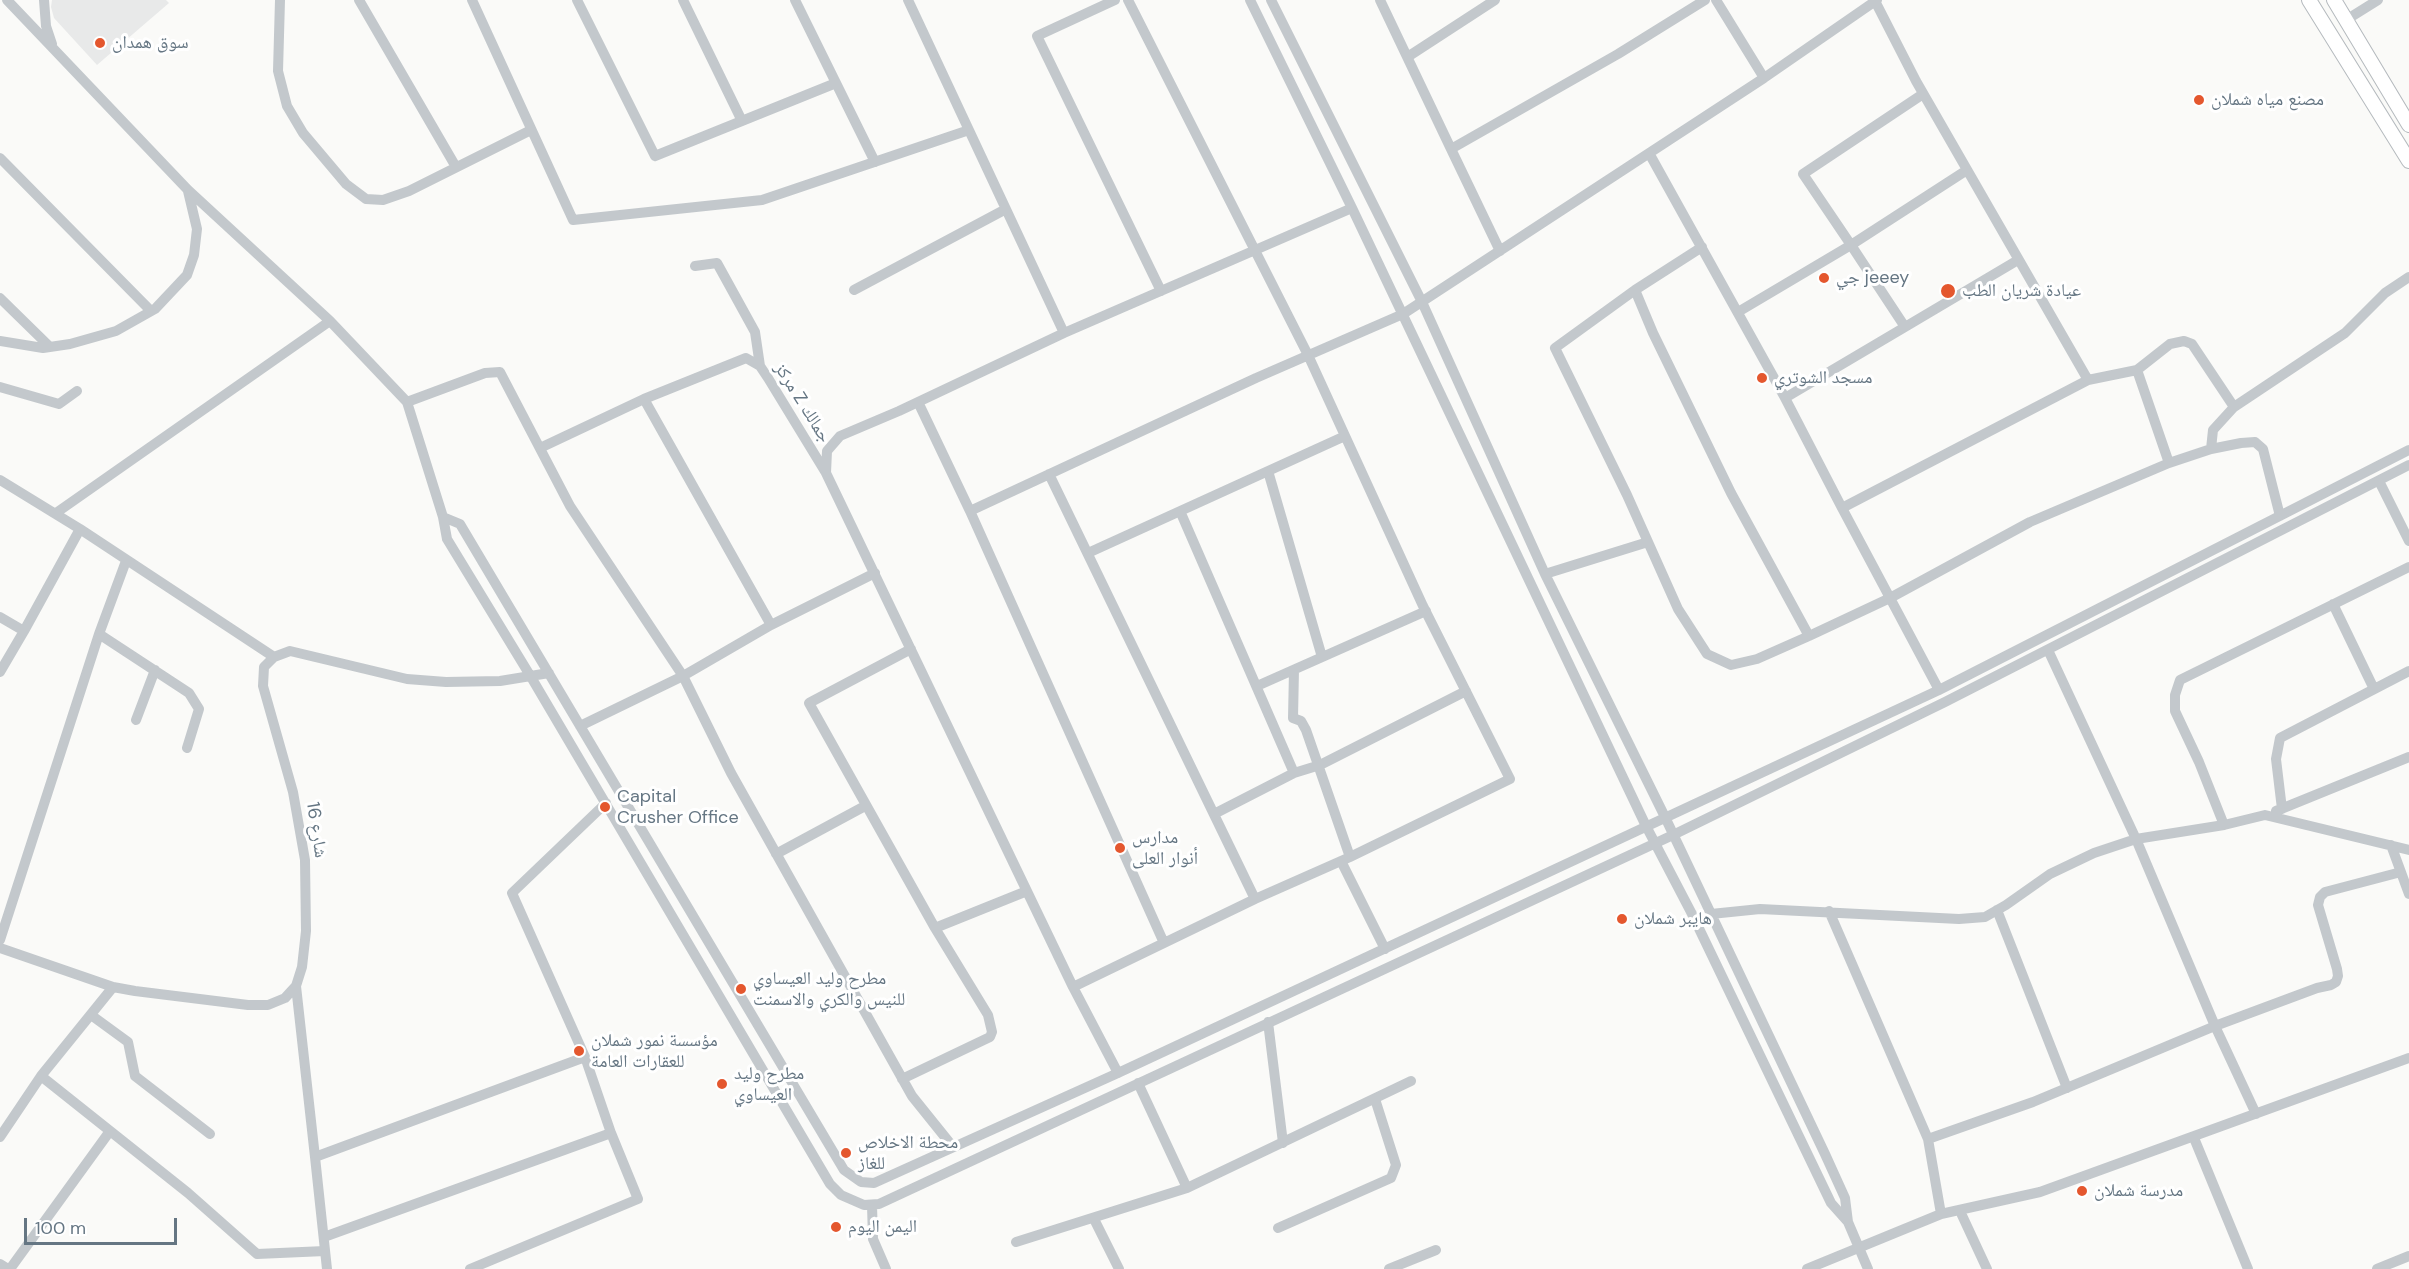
<!DOCTYPE html>
<html>
<head>
<meta charset="utf-8">
<style>
	body { margin:0 }
	#map { position:relative; width:2409px; height:1269px; overflow:hidden; background:#fafaf8; font-family:"DM Sans",sans-serif }
	canvas { display:block }
	.scale { position:absolute; left:24px; top:1218px; width:153px; height:27px; box-sizing:border-box; border:3px solid #657683; border-top:0; padding-left:8px; font-size:18px; line-height:21px; white-space:nowrap; color:#657683; -webkit-text-stroke:4px #fff; paint-order:stroke }
</style>
</head>
<body>
<div id="map">
<canvas width="2409" height="1269"></canvas>
<div class="scale">100 m</div>
</div>
<script>
const ctx = document.querySelector('canvas').getContext('2d');
ctx.lineJoin = 'round';
function fill(path, color) {
  ctx.fillStyle = color;
  ctx.fill(path, 'evenodd');
}
function poly(rows) {
  const path = new Path2D();
  for (const r of rows) {
    path.moveTo(r[0], r[1]);
    for (let i = 2; i < r.length; i += 2) path.lineTo(r[i], r[i + 1]);
  }
  return path;
}
function stroke(path, color, width, dash) {
  ctx.strokeStyle = color;
  ctx.lineWidth = width;
  ctx.lineCap = dash ? 'butt' : 'round';
  ctx.setLineDash(dash || []);
  ctx.stroke(path);
}
function label(font, color, halo, rows, align = 'center') {
  ctx.font = font + ' "DM Sans","Noto Naskh Arabic",sans-serif';
  ctx.lineWidth = 6;
  ctx.setLineDash([]);
  ctx.textBaseline = 'middle';
  ctx.strokeStyle = halo;
  ctx.fillStyle = color;
  for (const [text, x, y, turn = 0] of rows) {
    ctx.save();
    ctx.translate(x, y);
    ctx.rotate((+turn || 0) * Math.PI / 180);
    ctx.textAlign = isNaN(turn) ? turn : align;
    if (halo) ctx.strokeText(text, 0, 0);
    ctx.fillText(text, 0, 0);
    ctx.restore();
  }
}
fill(poly([
	[52,0,166,0,169,3,97,65,54,18,51,7]
]), '#e8e9e9');
const major = poly([
	[2309,0,2409,161],
	[2334,0,2409,125]
]);
stroke(major, '#b5babe', 16);
stroke(poly([
	[7,0,188,190,330,321,407,402,443,517,447,539,531,677,830,1184,841,1195,864,1205,879,1204,1673,835,1945,702,2409,465],
	[44,0,46,26,52,44],
	[280,0,278,71,287,106,303,133,346,184,366,199,383,200,409,191,531,130],
	[359,0,456,167],
	[472,0,573,220,762,200,969,130],
	[577,0,655,156,836,83],
	[683,0,742,121],
	[795,0,875,162],
	[908,0,1064,333],
	[1115,0,1037,36,1161,291],
	[1250,0,1352,208,1646,826,1692,914,1831,1203,1848,1222],
	[1271,0,1422,302,1545,574,1665,817,1825,1154,1845,1198,1848,1222,1868,1269],
	[1380,0,1451,149],
	[1716,0,1764,78],
	[1875,1,1916,81,2088,380,2137,370,2169,463,2030,522,1890,598,1842,508,2088,380],
	[2346,20,2378,0],
	[1409,56,1495,0],
	[1923,94,1803,174,1851,245,1967,170],
	[1649,153,1784,396,1842,508],
	[0,158,151,311],
	[1702,247,1635,290,1653,333,1731,493,1809,636,1890,598,1939,690],
	[1500,251,1451,149,1618,54,1705,0],
	[695,266,717,263,755,332,760,366],
	[854,290,1006,209],
	[1635,290,1555,348,1627,495,1678,609,1707,654,1731,665,1757,659,1809,636],
	[0,298,50,347],
	[1738,312,1851,245,1905,327,1785,398],
	[1905,327,2018,260],
	[0,341,43,348,70,344,116,331,155,309,187,275,194,255,197,229,188,191],
	[2137,370,2170,344,2184,341,2192,344,2234,407],
	[0,387,59,404,77,391],
	[644,399,746,358,760,366,768,378,826,473],
	[407,402,485,373,500,372,570,506,683,676,580,726],
	[918,402,970,511,1164,943],
	[540,448,644,399,771,625,683,676,731,773,912,1096,953,1147],
	[2211,449,2213,430,2234,407,2345,333,2385,293,2409,277],
	[2169,463,2211,449,2241,443,2255,442,2263,449,2280,516],
	[1268,471,1322,657],
	[1049,474,1255,899],
	[0,480,80,529,274,657],
	[2379,481,2409,541],
	[970,511,1256,378,1403,314,1764,78,1877,0],
	[1180,511,1294,773,1320,765,1466,691],
	[56,513,330,321],
	[443,517,460,524,844,1170,861,1182,874,1183,1118,1073,1939,690,2409,450],
	[1088,553,1345,436],
	[1545,574,1648,542],
	[2333,604,2374,689],
	[0,617,24,631,0,672],
	[771,625,875,573],
	[24,631,80,529],
	[99,634,189,693,199,709,187,748],
	[2048,650,2136,839,2215,1026,2256,1114],
	[1294,670,1293,718,1301,721,1306,730,1350,857],
	[1257,686,1426,611],
	[136,720,155,670],
	[2282,809,2276,759,2280,738,2409,671],
	[2276,811,2409,757],
	[1214,814,1294,773],
	[2224,825,2199,762,2175,711,2175,695,2180,680,2409,567],
	[2391,845,2409,894],
	[776,854,865,806],
	[1341,861,1385,949],
	[1997,910,2067,1088],
	[1829,911,1928,1139,1941,1214],
	[1711,914,1760,909,1959,919,1985,917,2006,905,2050,874,2094,853,2136,839,2224,825,2265,815,2409,850],
	[935,928,1027,891],
	[0,940,99,634,126,561],
	[0,948,113,987,135,991,248,1005,268,1005,285,998,296,986,302,967,306,931,305,860,293,792,263,686,264,667,274,657,290,651,407,679,446,682,500,681,549,673],
	[296,986,315,1157,585,1057,512,893,606,803],
	[1073,987,1255,899,1350,857,1510,779,1423,606,1308,355,1128,0],
	[91,1015,128,1042,135,1076,210,1134],
	[1268,1022,1283,1143],
	[1118,1073,1073,987,826,473,827,451,840,436,899,411,1064,333,1352,208],
	[41,1076,188,1193,257,1254,325,1251],
	[902,1079,990,1037,992,1032,988,1015,935,928,809,703,911,649],
	[1138,1083,1187,1188],
	[0,1137,41,1076,113,987],
	[2194,1138,2248,1269],
	[1928,1139,2033,1102,2215,1026,2317,988,2331,985,2336,982,2338,976,2337,969,2318,905,2320,897,2325,892,2401,872],
	[315,1157,327,1269],
	[872,1205,873,1239,886,1269],
	[1960,1211,1987,1269],
	[1094,1219,1119,1269],
	[1278,1228,1391,1178,1396,1165,1375,1099],
	[324,1237,611,1133,585,1057],
	[1016,1242,1187,1188,1411,1081],
	[0,1264,8,1269],
	[10,1269,110,1131],
	[470,1269,638,1199,611,1133],
	[1389,1269,1436,1250],
	[1807,1269,1941,1214,2040,1192,2409,1058],
	[2377,1269,2409,1256]
]), '#c3c8cc', 10);
stroke(major, '#fff', 14);
for (const [x, y, r, color] of [
	[100,43,6,"#e4572e"],
	[2199,100,6,"#e4572e"],
	[1824,278,6,"#e4572e"],
	[1948,291,8,"#e4572e"],
	[1762,378,6,"#e4572e"],
	[605,807,6,"#e4572e"],
	[1120,848,6,"#e4572e"],
	[1622,919,6,"#e4572e"],
	[741,989,6,"#e4572e"],
	[579,1051,6,"#e4572e"],
	[722,1084,6,"#e4572e"],
	[846,1153,6,"#e4572e"],
	[2082,1191,6,"#e4572e"],
	[836,1227,6,"#e4572e"]
]) {
  const dot = new Path2D();
  dot.arc(x, y, r, 0, 2 * Math.PI);
  ctx.fillStyle = color;
  ctx.fill(dot);
  stroke(dot, '#fff', 2);
}
label('18px', '#657683', '#fff', [
	["سوق همدان",112,43],
	["مصنع مياه شملان",2211,100],
	["جي jeeey",1836,278],
	["عيادة شريان الطب",1962,291],
	["مسجد الشوتري",1774,378],
	["Capital",617,797],
	["Crusher Office",617,818],
	["مدارس",1132,838],
	["أنوار العلى",1132,859],
	["هايبر شملان",1634,919],
	["مطرح وليد العيساوي",753,979],
	["للنيس والكري والاسمنت",753,1000],
	["مؤسسة نمور شملان",591,1041],
	["للعقارات العامة",591,1062],
	["مطرح وليد",734,1074],
	["العيساوي",734,1095],
	["محطة الاخلاص",858,1143],
	["للغاز",858,1164],
	["مدرسة شملان",2094,1191],
	["اليمن اليوم",848,1227]
], 'left');
label('18px', '#657683', '#fff', [
	["مركز Z جمالك",802,403,58],
	["شارع 16",316,830,81]
]);
</script>
</body>
</html>
